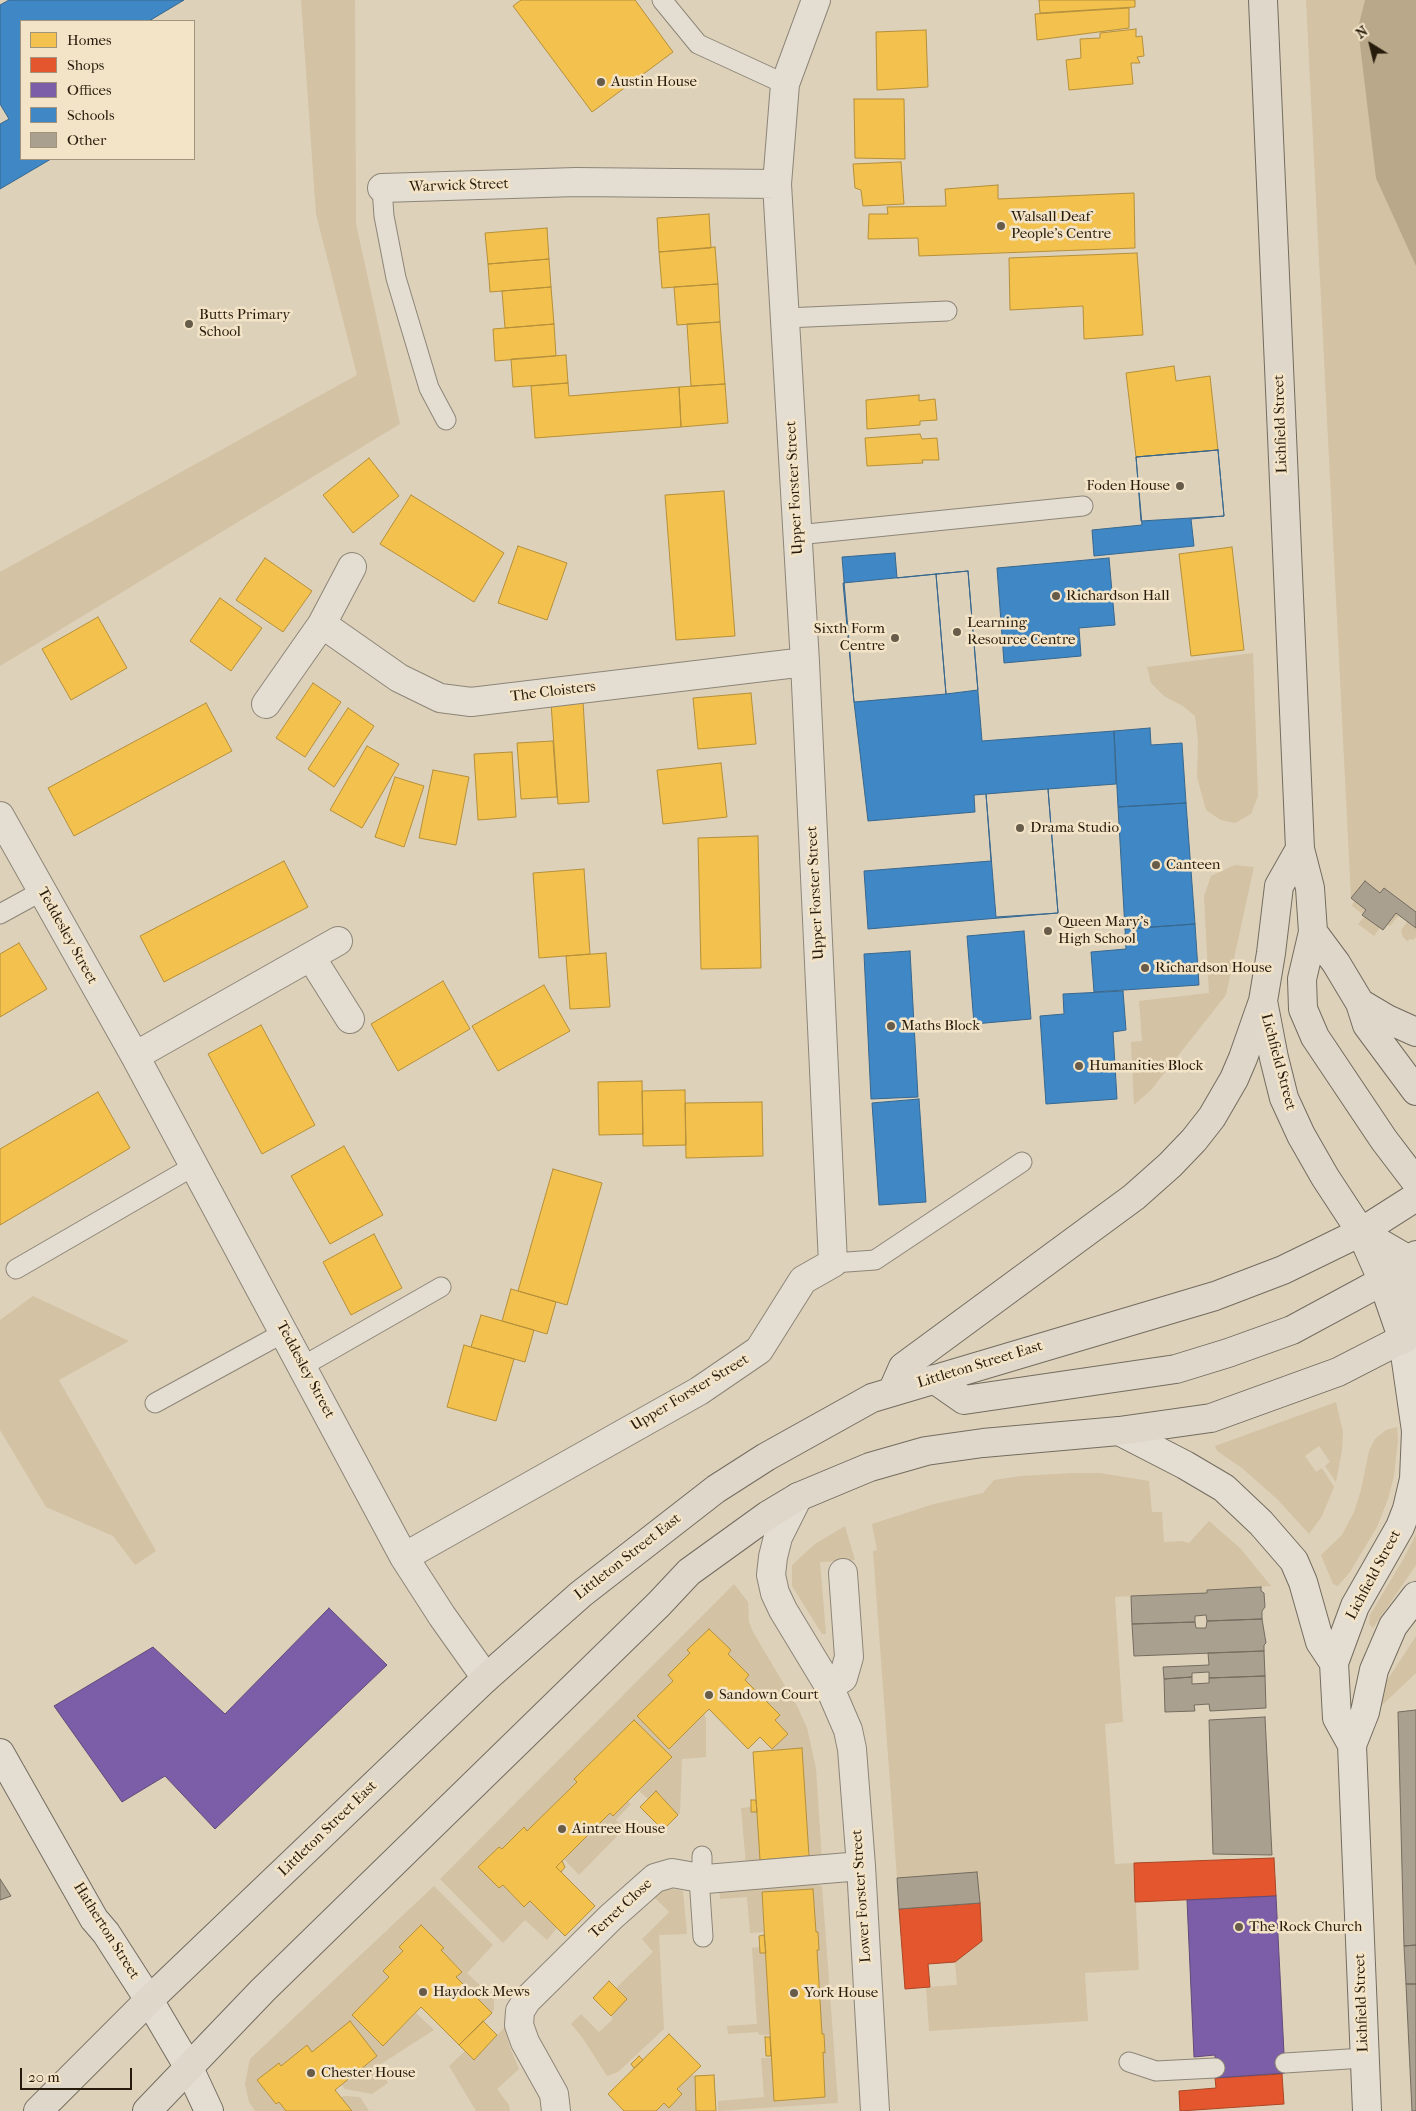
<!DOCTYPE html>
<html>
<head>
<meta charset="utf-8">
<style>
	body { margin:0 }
	#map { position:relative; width:1416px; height:2111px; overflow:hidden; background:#ddd1ba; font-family:"IM FELL French Canon",serif }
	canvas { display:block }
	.legend { position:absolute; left:20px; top:20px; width:175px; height:140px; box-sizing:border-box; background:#f3e4c8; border:1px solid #a1947d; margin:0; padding:6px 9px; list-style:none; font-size:15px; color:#271b0c }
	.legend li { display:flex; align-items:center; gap:10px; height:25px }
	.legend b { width:25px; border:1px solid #a1947d }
	.north { position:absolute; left:1346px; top:20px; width:50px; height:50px; -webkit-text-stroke:4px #f3e4c8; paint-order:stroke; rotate:324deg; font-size:14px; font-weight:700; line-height:20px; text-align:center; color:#271b0c }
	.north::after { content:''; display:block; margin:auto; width:18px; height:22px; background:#271b0c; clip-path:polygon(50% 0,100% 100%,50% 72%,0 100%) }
	.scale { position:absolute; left:20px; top:2068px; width:112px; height:22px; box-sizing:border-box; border:2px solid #271b0c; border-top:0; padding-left:6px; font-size:15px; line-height:18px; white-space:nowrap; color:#271b0c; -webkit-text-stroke:4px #f3e4c8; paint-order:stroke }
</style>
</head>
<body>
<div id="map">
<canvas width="1416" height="2111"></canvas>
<ul class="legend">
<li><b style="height:14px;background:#f2c14e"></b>Homes</li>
<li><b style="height:14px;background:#e4572e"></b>Shops</li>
<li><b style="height:14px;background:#7b5ea7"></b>Offices</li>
<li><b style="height:14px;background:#3f88c5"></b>Schools</li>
<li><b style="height:14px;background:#a9a090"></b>Other</li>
</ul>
<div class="north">N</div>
<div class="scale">20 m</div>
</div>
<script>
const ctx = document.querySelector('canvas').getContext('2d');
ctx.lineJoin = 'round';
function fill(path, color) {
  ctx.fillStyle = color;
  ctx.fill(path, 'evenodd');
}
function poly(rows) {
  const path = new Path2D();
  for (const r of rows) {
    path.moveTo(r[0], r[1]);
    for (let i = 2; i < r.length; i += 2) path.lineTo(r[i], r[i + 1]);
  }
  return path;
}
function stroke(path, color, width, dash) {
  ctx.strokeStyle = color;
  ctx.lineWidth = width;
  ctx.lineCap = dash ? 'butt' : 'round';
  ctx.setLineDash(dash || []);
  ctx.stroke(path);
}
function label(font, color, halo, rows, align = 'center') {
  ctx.font = font + ' "IM FELL French Canon",serif';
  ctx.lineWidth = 5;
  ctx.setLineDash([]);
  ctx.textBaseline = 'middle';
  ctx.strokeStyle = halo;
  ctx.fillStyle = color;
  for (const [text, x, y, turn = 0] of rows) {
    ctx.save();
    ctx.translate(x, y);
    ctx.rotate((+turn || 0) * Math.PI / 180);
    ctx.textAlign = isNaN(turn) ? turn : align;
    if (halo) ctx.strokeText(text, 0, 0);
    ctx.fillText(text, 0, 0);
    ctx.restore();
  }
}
fill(poly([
	[301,0,355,0,356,224,400,424,0,666,0,572,357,375,316,214],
	[1306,0,1416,0,1416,937,1413,940,1411,939,1407,941,1403,937,1401,930,1407,922,1399,915,1390,926,1387,925,1383,930,1380,928,1374,936,1358,924,1365,916,1352,906,1354,901,1351,898],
	[1253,653,1258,796,1251,814,1235,823,1221,820,1206,810,1197,777,1198,741,1195,716,1183,706,1164,696,1151,683,1147,667],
	[1235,865,1254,867,1226,995,1151,1090,1134,1105,1131,1042,1142,1041,1139,1001,1209,993,1204,896,1211,876],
	[33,1296,129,1341,59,1380,156,1551,135,1565,113,1536,46,1507,0,1430,0,1320],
	[1336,1402,1343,1432,1342,1450,1336,1482,1325,1466,1330,1462,1319,1446,1305,1456,1316,1472,1322,1468,1334,1487,1322,1516,1309,1534,1277,1499,1242,1468,1217,1451,1215,1446],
	[1397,1427,1398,1440,1394,1476,1388,1499,1377,1527,1350,1572,1338,1586,1333,1584,1321,1555,1342,1535,1354,1512,1361,1490,1369,1451,1375,1439,1386,1430],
	[1073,1473,1100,1473,1149,1481,1152,1512,1162,1512,1164,1542,1182,1541,1189,1543,1209,1521,1240,1548,1271,1586,1207,1590,1207,1593,1115,1597,1123,1722,1105,1724,1115,1864,1134,1863,1139,1970,1085,1973,1088,2021,929,2031,926,1987,957,1985,955,1962,982,1941,977,1873,897,1878,873,1551,877,1550,872,1524,934,1504,983,1493,994,1480,1021,1476],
	[845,1526,855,1560,820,1562,826,1634,822,1634,792,1586,792,1565,815,1544],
	[1416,1534,1416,1565,1373,1628,1369,1624,1370,1615,1404,1558],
	[734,1584,748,1602,749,1622,753,1632,798,1708,807,1728,816,1768,822,1860,746,1865,741,1808,751,1807,751,1812,757,1812,760,1859,809,1856,802,1749,771,1750,775,1720,780,1715,745,1680,749,1675,728,1654,731,1650,709,1629,687,1650,690,1653,668,1675,673,1681,637,1716,669,1749,704,1714,706,1718,706,1757,682,1759,680,1813,678,1815,656,1791,648,1799,639,1791,672,1757,634,1720,574,1779,577,1782,527,1831,523,1827,502,1849,499,1847,479,1867,499,1888,503,1885,524,1907,530,1901,557,1928,547,1940,525,1920,503,1943,440,1879],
	[1416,1636,1416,1673,1379,1708,1386,1682],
	[628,1801,631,1804,616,1820,625,1828,579,1875,564,1859,610,1813,613,1816],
	[813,1884,822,1886,838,2103,718,2111,718,2101,764,2097,761,2058,772,2058,774,2101,825,2097,823,2052,825,2052,824,2034,822,2034,817,1950,819,1950,818,1933,816,1932,813,1889,762,1892,764,1932,750,1933,747,1897,720,1899,719,1889],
	[434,1886,493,1945,467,1973,494,1999,494,2009,492,2013,456,1977,462,1971,441,1950,444,1948,420,1926,399,1947,403,1951,383,1971,389,1977,352,2015,383,2046,416,2013,434,2030,378,2066,388,2083,372,2094,345,2089,342,2085,377,2056,350,2022,312,2052,306,2045,281,2066,279,2063,257,2080,276,2104,279,2102,286,2111,255,2111,249,2102,245,2084,250,2059],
	[673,1889,683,1891,687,1934,659,1935,664,2029,618,2072,607,2076,582,2037,571,2024,581,2014,599,2032,613,2019,611,2016,616,1988,653,1952,642,1939,669,1912,653,1896,663,1890],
	[760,1947,760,1953,766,1953,770,2035,759,2035,758,2032,728,2034,727,2026,757,2024,752,1948],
	[505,2027,509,2045,519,2069,497,2089,509,2105,510,2111,476,2111,449,2066,465,2051,474,2059],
	[692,2075,695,2076,696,2111,656,2111,664,2103,669,2107,682,2094,677,2089],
	[344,2096,360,2097,369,2111,352,2111,341,2097]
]), '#d3c2a3');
fill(poly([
	[1365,0,1416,0,1416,266,1376,178,1358,28]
]), '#b9a88a');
const homes = poly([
	[521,0,635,0,673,52,592,112,513,6,521,0],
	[1039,0,1135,0,1135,7,1040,13,1039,0],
	[1129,8,1129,28,1037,40,1035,14,1129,8],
	[1136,29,1136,37,1142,36,1144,56,1137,57,1140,63,1131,63,1133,84,1069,90,1066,60,1081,58,1080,39,1100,38,1100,33,1136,29],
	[926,30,928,87,877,90,876,32,926,30],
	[854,99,904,99,905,159,855,158,854,99],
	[901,162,904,204,863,206,861,190,855,188,853,164,901,162],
	[998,185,998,199,1134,193,1135,248,919,256,918,238,868,239,869,214,888,214,887,207,946,206,945,189,998,185],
	[709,214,711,248,659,252,657,218,709,214],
	[547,228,549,259,488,264,485,233,547,228],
	[715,247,718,284,662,288,659,252,715,247],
	[1137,253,1143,335,1084,339,1083,306,1010,310,1009,258,1137,253],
	[549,259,551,287,490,292,488,264,549,259],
	[718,284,720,322,677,325,674,287,718,284],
	[551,287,554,324,505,328,502,291,551,287],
	[720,322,725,384,691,386,687,324,720,322],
	[554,324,556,356,495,361,493,329,554,324],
	[566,355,568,383,513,387,511,359,566,355],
	[1174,366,1176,381,1210,376,1218,450,1136,457,1126,373,1174,366],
	[568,383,569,396,679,387,681,427,535,438,531,386,568,383],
	[725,384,728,423,681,427,679,387,725,384],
	[919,395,919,401,935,399,937,420,920,421,920,425,867,429,866,400,919,395],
	[920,434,922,439,937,438,939,460,922,460,923,463,867,466,865,438,920,434],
	[369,458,399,496,353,533,323,495,369,458],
	[724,491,735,636,676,640,665,495,724,491],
	[411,495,504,553,474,602,380,544,411,495],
	[518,546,567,563,547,620,498,603,518,546],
	[1232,547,1244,650,1191,656,1179,554,1232,547],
	[265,558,312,591,283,632,236,600,265,558],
	[220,598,262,628,231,671,190,641,220,598],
	[98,617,127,668,71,700,42,649,98,617],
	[313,683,341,702,305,757,276,738,313,683],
	[751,693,756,744,698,749,693,698,751,693],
	[583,701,589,802,558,804,551,703,583,701],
	[206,703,232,751,74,836,48,788,206,703],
	[348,708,374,726,334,787,308,769,348,708],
	[553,741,557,797,521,799,517,743,553,741],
	[367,746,399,764,362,828,330,810,367,746],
	[512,752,516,817,478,820,474,754,512,752],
	[721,763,727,817,663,824,657,770,721,763],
	[433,770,469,777,456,845,419,838,433,770],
	[395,777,424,786,404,847,375,837,395,777],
	[758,836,761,968,701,969,698,838,758,836],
	[284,861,308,907,164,982,140,936,284,861],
	[584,869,590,954,539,958,533,873,584,869],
	[19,943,47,989,0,1017,0,954,19,943],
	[606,953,610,1007,570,1009,566,956,606,953],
	[443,981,470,1029,398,1071,371,1024,443,981],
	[544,985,570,1031,498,1071,472,1026,544,985],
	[261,1025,315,1125,262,1154,208,1054,261,1025],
	[642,1081,643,1134,599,1135,598,1082,642,1081],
	[685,1090,686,1145,643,1146,642,1091,685,1090],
	[98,1092,130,1148,0,1225,0,1149,98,1092],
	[762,1102,763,1156,686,1158,685,1103,762,1102],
	[344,1146,383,1215,330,1244,291,1176,344,1146],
	[553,1169,602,1183,567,1305,518,1291,553,1169],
	[374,1234,402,1288,351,1315,323,1262,374,1234],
	[511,1289,556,1302,547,1334,502,1321,511,1289],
	[481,1315,534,1330,525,1362,471,1347,481,1315],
	[464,1345,514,1359,496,1421,447,1407,464,1345],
	[709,1629,731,1650,728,1654,749,1675,745,1680,780,1715,775,1720,788,1734,772,1749,760,1737,748,1749,709,1709,669,1749,637,1716,673,1681,668,1675,690,1653,687,1650,709,1629],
	[634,1720,672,1757,613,1816,610,1813,556,1867,595,1906,565,1936,530,1901,524,1907,503,1885,499,1888,478,1867,499,1847,502,1849,524,1827,527,1831,577,1782,574,1779,634,1720],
	[802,1748,809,1856,760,1860,753,1752,802,1748],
	[656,1791,678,1815,663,1830,640,1807,656,1791],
	[751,1800,756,1800,757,1812,751,1812,751,1800],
	[562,1861,565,1867,561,1872,556,1867,562,1861],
	[813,1889,816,1932,818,1932,819,1950,817,1950,822,2034,824,2034,825,2053,823,2052,825,2097,774,2101,762,1892,813,1889],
	[421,1925,444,1948,441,1950,462,1972,456,1977,492,2013,459,2045,421,2007,383,2046,352,2015,389,1977,383,1971,403,1951,399,1947,421,1925],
	[764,1935,766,1953,760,1953,759,1936,764,1935],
	[609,1981,627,1999,611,2016,593,1998,609,1981],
	[350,2021,377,2056,335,2090,352,2111,286,2111,279,2102,276,2104,257,2080,279,2063,281,2066,307,2045,312,2052,350,2021],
	[483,2021,497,2035,474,2060,459,2045,483,2021],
	[669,2034,701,2066,677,2089,682,2094,669,2108,664,2103,656,2111,624,2111,608,2094,669,2034],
	[765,2037,770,2037,771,2056,766,2056,765,2037],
	[639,2056,643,2060,634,2068,631,2064,639,2056],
	[714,2075,716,2111,696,2111,695,2076,714,2075]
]);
fill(homes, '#f2c14e');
stroke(homes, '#b58f3a', 1);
const shops = poly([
	[1274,1858,1276,1896,1135,1902,1134,1863,1274,1858],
	[980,1903,982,1941,955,1962,928,1964,930,1987,905,1989,899,1909,980,1903],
	[1282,2074,1284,2104,1180,2111,1179,2091,1216,2088,1215,2078,1282,2074]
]);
fill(shops, '#e4572e');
stroke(shops, '#ab4524', 1);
const offices = poly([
	[329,1608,387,1665,215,1829,165,1776,122,1802,54,1706,153,1647,225,1714,329,1608],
	[1276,1896,1285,2073,1215,2078,1215,2055,1194,2057,1187,1900,1276,1896]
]);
fill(offices, '#7b5ea7');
stroke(offices, '#624a78', 1);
const schools = poly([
	[9,0,184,0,149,21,21,21,21,159,51,159,0,189,0,124,9,119,0,104,0,5,9,0],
	[1218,450,1224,516,1191,519,1194,546,1094,556,1092,530,1142,525,1136,457,1218,450],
	[1218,450,1224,516,1141,521,1136,457,1218,450],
	[895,553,897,578,968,571,982,741,1114,731,1116,784,1048,789,1058,913,868,929,864,871,991,861,986,794,974,795,975,812,868,821,854,702,842,557,895,553],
	[1109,558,1115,625,1079,628,1081,656,1004,663,997,568,1109,558],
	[968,571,978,690,946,694,936,574,968,571],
	[936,574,946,694,854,702,843,583,936,574],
	[1150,728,1151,745,1182,743,1186,803,1118,807,1114,731,1150,728],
	[1048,789,1058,913,996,917,986,794,1048,789],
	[1186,803,1195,924,1125,929,1118,807,1186,803],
	[1195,924,1199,985,1094,992,1091,952,1126,949,1125,929,1195,924],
	[1024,931,1031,1019,974,1024,967,936,1024,931],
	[910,951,918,1097,871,1099,864,954,910,951],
	[1123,991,1126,1030,1113,1032,1117,1099,1046,1104,1040,1016,1064,1014,1063,994,1123,991],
	[919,1099,926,1202,879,1205,872,1103,919,1099]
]);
fill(schools, '#3f88c5');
stroke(schools, '#38678e', 1);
const building = poly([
	[1365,881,1380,893,1384,888,1416,912,1416,928,1396,913,1383,930,1362,915,1366,910,1351,898,1365,881],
	[1261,1587,1261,1591,1264,1593,1265,1607,1262,1611,1262,1619,1207,1621,1206,1615,1195,1616,1195,1622,1132,1624,1131,1596,1207,1593,1207,1590,1261,1587],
	[1262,1619,1266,1643,1264,1645,1264,1651,1134,1656,1132,1624,1195,1622,1196,1628,1206,1628,1207,1621,1262,1619],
	[1264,1651,1265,1676,1209,1678,1209,1672,1192,1673,1192,1677,1164,1679,1163,1667,1209,1665,1208,1653,1264,1651],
	[1265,1676,1266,1708,1210,1711,1209,1704,1194,1705,1195,1711,1165,1712,1164,1679,1192,1677,1192,1684,1209,1683,1209,1678,1265,1676],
	[1416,1710,1416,1945,1404,1946,1398,1712,1416,1710],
	[1265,1717,1272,1855,1213,1854,1209,1720,1265,1717],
	[977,1872,980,1903,899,1909,897,1878,977,1872],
	[0,1879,11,1896,0,1900,0,1879],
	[1416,1945,1416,1984,1406,1984,1404,1946,1416,1945],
	[1406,1984,1416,1984,1416,2111,1412,2111,1406,1984]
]);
fill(building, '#a9a090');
stroke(building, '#746c5f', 1);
const lane = poly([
	[662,0,698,44,785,84],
	[382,188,384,216,396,278,429,388,446,420],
	[785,318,947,311],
	[797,535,1083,506],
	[0,914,42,891],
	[833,1263,875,1260,1022,1162],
	[16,1269,194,1166],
	[303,1366,441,1287],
	[155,1403,285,1332],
	[702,1856,702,1878],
	[699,1878,703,1937],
	[1129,2062,1156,2071,1215,2068],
	[1285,2063,1364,2058]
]);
const street = poly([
	[382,188,576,182,777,184],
	[322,624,399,678,440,698,471,702,805,662],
	[266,704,322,624,352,567],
	[0,816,135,1056,404,1557,442,1616,486,1678],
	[311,957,350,1019],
	[135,1056,338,941],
	[798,1497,778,1537,773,1557,771,1575,775,1593,783,1610,829,1686,848,1730,852,1749,861,1866,875,2111],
	[404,1557,699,1391,759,1350,803,1280,833,1263,805,662,777,184,785,84,816,0],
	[829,1686,843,1678,849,1657,843,1573],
	[556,2111,554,2094,525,2042,519,2025,520,2011,527,2000,611,1917,655,1878,672,1873,706,1879,861,1866]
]);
const secondary = poly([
	[1119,1431,1185,1465,1224,1488,1261,1523,1294,1561,1303,1582,1320,1642,1334,1663],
	[1352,1745,1337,1718,1334,1663,1355,1606,1400,1527,1407,1509,1414,1479,1416,1431,1403,1340],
	[0,1753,94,1919,106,1933,149,2000,189,2068,209,2111],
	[1367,2111,1352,1745,1365,1712,1374,1670,1393,1626,1416,1596]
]);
const highway = poly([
	[1263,0,1300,849,1310,888,1313,932,1336,963,1360,1003,1367,1025,1416,1091],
	[1300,849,1279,886,1271,953,1263,1001,1274,1058,1284,1098,1301,1135,1325,1177,1361,1232,1383,1282,1403,1340],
	[1313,932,1302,979,1303,1009,1315,1037,1384,1140,1416,1182],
	[1360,1003,1387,1019,1416,1032],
	[1361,1232,1416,1264],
	[1404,1336,1416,1255],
	[934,1379,964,1400,1176,1369,1228,1353,1292,1330,1416,1263],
	[892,1392,903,1367,1134,1197,1170,1165,1194,1140,1212,1117,1234,1079,1243,1058,1263,1001],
	[38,2111,149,2000,486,1678,581,1594,716,1489,766,1457,872,1398,1215,1296,1283,1270,1361,1232,1416,1197],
	[147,2111,263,1990,659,1604,689,1572,768,1515,798,1497,870,1467,926,1451,983,1443,1119,1431,1211,1418,1338,1372,1416,1332]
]);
stroke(lane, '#8d8577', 21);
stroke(street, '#8d8577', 30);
stroke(secondary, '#746c5f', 30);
stroke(highway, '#746c5f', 30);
stroke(lane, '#e4ded2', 19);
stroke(street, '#e4ded2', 28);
stroke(secondary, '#e4ded2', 28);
stroke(highway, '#dfd8ca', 28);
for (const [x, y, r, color] of [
	[601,82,5,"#675b49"],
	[1001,226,5,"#675b49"],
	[189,324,5,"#675b49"],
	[1180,486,5,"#675b49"],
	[1056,596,5,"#675b49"],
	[957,632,5,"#675b49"],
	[895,638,5,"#675b49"],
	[1020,828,5,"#675b49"],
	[1156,865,5,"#675b49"],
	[1048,931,5,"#675b49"],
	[1145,968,5,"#675b49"],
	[891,1026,5,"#675b49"],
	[1079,1066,5,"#675b49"],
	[709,1695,5,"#675b49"],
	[562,1829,5,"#675b49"],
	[1239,1927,5,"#675b49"],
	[423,1992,5,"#675b49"],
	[794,1993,5,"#675b49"],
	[311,2073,5,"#675b49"]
]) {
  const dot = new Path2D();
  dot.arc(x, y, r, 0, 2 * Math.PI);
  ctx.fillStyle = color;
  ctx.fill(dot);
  stroke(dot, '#f3e4c8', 2);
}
label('15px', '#271b0c', '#f3e4c8', [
	["Austin House",611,82],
	["Walsall Deaf",1011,217],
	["People's Centre",1011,234],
	["Butts Primary",199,315],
	["School",199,332],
	["Foden House",1170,486,"right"],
	["Richardson Hall",1066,596],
	["Learning",967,623],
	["Resource Centre",967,640],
	["Sixth Form",885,629,"right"],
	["Centre",885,646,"right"],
	["Drama Studio",1030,828],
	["Canteen",1166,865],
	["Queen Mary's",1058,922],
	["High School",1058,939],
	["Richardson House",1155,968],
	["Maths Block",901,1026],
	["Humanities Block",1089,1066],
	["Sandown Court",719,1695],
	["Aintree House",572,1829],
	["The Rock Church",1249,1927],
	["Haydock Mews",433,1992],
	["York House",804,1993],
	["Chester House",321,2073]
], 'left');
label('15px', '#271b0c', '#f3e4c8', [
	["Warwick Street",459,186,-2],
	["Lichfield Street",1281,424,-92],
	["Upper Forster Street",795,488,-93],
	["The Cloisters",553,692,-7],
	["Upper Forster Street",816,893,-93],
	["Teddesley Street",67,936,61],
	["Lichfield Street",1278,1062,75],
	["Littleton Street East",980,1365,-17],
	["Teddesley Street",305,1370,62],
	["Upper Forster Street",690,1393,-31],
	["Littleton Street East",628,1557,-38],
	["Lichfield Street",1374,1575,-62],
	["Littleton Street East",328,1829,-44],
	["Lower Forster Street",862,1896,-94],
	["Terret Close",621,1909,-43],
	["Hatherton Street",106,1931,58],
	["Lichfield Street",1362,2003,-92]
]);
</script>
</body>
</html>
